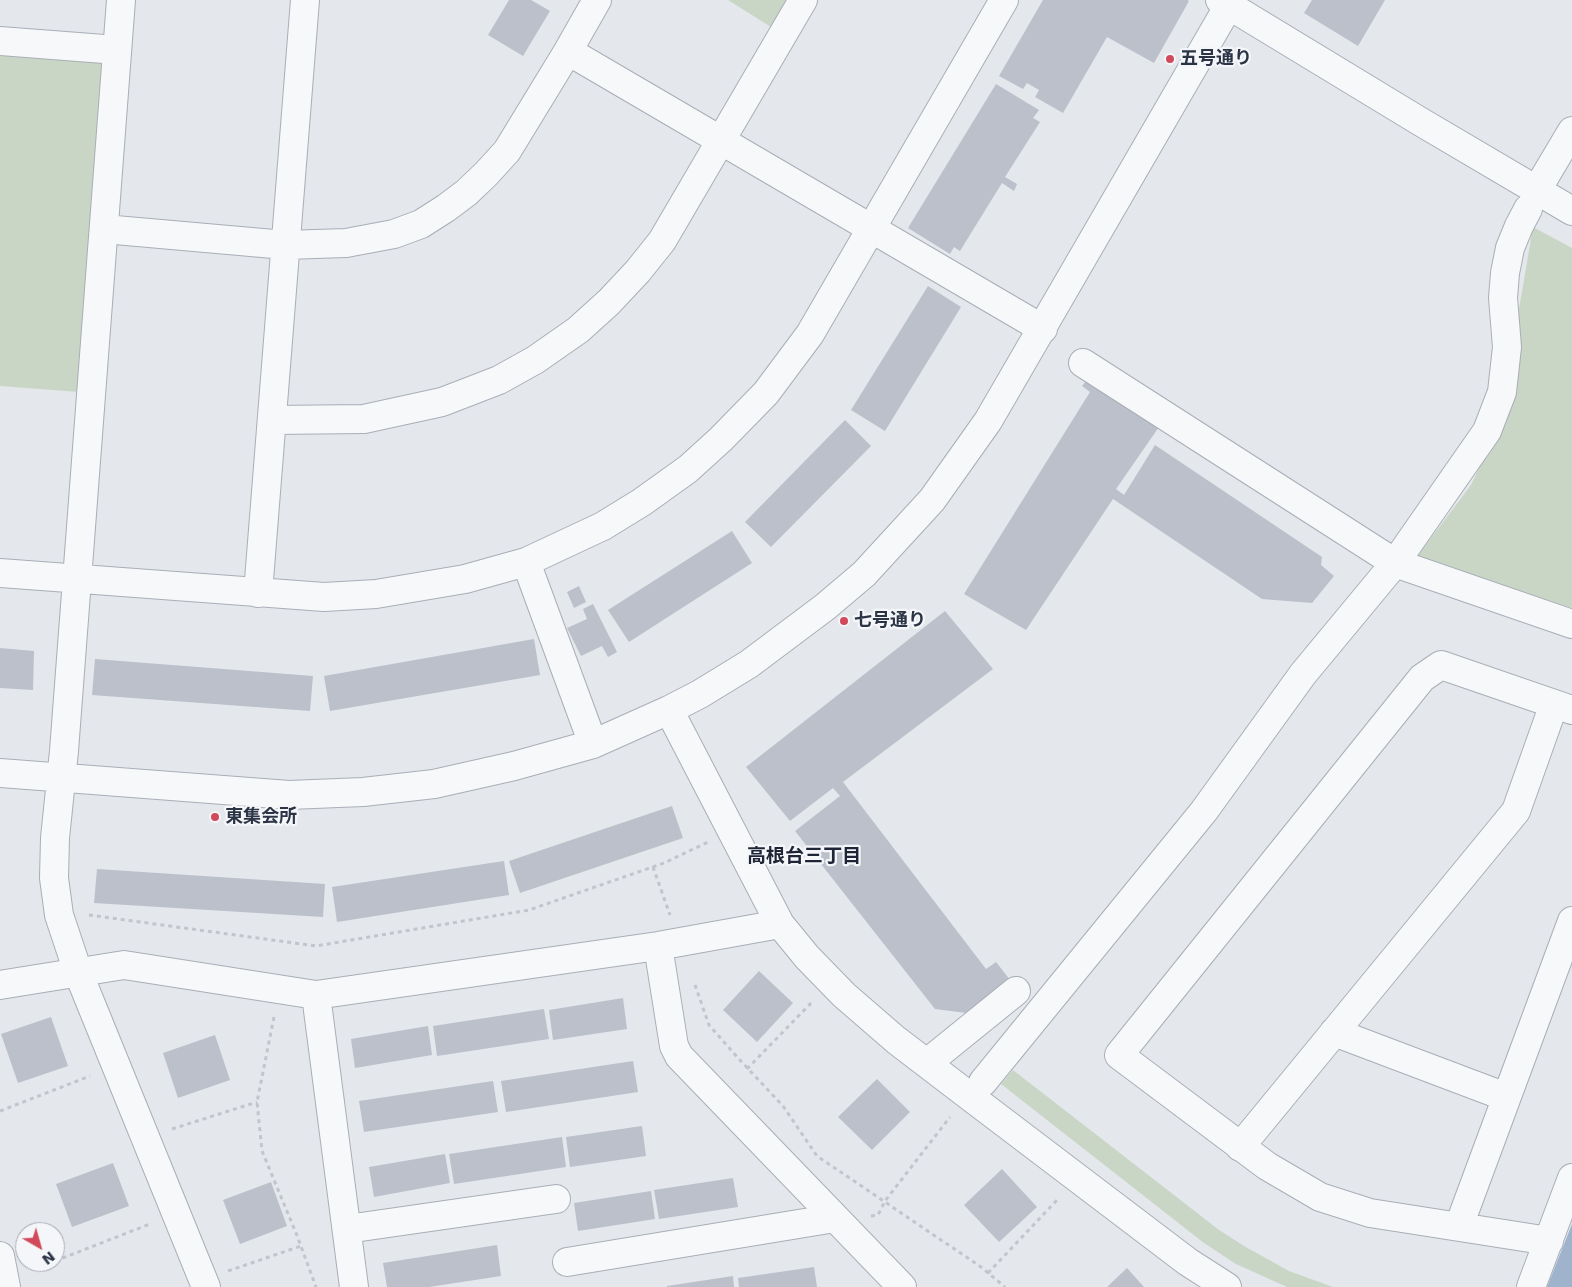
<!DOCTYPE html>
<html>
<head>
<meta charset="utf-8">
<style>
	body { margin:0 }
	#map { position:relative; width:1572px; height:1287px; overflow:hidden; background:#e4e7ec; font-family:"DejaVu Sans",sans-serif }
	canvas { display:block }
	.north { position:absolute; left:15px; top:1222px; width:50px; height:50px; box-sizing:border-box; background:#f4f6f9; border:1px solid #a4a8b1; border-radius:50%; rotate:142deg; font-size:14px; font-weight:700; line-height:20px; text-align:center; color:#2b3445 }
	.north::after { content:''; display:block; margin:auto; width:18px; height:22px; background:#d1495b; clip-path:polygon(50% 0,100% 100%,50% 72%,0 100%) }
</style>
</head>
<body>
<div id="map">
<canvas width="1572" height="1287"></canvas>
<div class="north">N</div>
</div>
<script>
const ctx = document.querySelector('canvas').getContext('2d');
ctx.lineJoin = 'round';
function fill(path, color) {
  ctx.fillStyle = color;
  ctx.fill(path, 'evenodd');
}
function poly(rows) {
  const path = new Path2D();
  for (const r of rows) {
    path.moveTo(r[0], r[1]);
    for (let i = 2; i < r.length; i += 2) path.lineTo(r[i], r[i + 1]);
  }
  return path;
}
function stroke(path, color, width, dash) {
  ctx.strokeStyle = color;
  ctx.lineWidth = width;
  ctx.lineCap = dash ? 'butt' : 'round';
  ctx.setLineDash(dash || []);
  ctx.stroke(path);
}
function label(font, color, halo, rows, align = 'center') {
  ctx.font = font + ' "DejaVu Sans","Noto Sans JP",sans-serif';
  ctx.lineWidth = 4.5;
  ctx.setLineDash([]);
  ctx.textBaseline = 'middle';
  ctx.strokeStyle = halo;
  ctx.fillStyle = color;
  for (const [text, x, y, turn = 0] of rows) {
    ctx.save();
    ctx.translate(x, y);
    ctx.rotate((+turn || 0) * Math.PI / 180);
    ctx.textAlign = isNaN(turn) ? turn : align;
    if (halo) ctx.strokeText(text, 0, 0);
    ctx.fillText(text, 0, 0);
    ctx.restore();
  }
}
fill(poly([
	[728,0,787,0,771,27],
	[0,50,96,57,105,67,79,392,0,386],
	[1533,227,1572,248,1572,608,1416,558,1471,485,1508,407,1519,309],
	[1013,1070,1219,1230,1244,1246,1289,1271,1333,1287,1287,1287,1236,1264,1204,1243,1001,1084]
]), '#c9d6c5');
fill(poly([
	[1572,1224,1572,1287,1547,1287]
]), '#9fb4cc');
fill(poly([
	[509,0,531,0,550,11,523,56,488,35],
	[1043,0,1187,0,1189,1,1154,63,1107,37,1063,113,1035,97,1039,90,1027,83,1023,89,999,76],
	[1312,0,1385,0,1358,46,1304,13],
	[996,84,1039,110,1033,118,1040,122,1005,177,1017,184,1014,191,1002,183,960,251,954,247,950,254,908,228],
	[928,286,961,307,885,431,851,410],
	[1090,376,1161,424,1116,489,1124,495,1155,445,1322,557,1321,565,1334,576,1312,603,1262,599,1113,499,1026,630,964,594,1090,392,1082,386],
	[845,420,871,446,771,547,745,522],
	[732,531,752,563,629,642,608,610],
	[579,586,586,602,574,608,567,592],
	[593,604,617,652,608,657,602,646,581,656,567,628,587,619,583,609],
	[945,611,993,669,843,782,986,969,996,962,1014,985,974,1014,935,1009,795,831,840,796,833,788,790,821,746,767],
	[534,639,540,675,330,711,324,676],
	[0,648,34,651,33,690,0,688],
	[95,659,313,676,310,711,92,695],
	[672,806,683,838,520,893,509,861],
	[504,861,509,895,337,922,332,887],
	[97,869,325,884,323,917,94,903],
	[759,971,793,1003,757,1042,723,1010],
	[623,998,627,1029,553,1040,549,1010],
	[544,1009,549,1039,437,1056,433,1026],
	[51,1017,68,1066,18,1083,1,1034],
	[428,1026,432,1055,355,1068,351,1039],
	[215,1035,230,1080,178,1098,163,1053],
	[633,1061,638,1092,506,1112,501,1081],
	[877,1079,910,1112,872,1150,838,1117],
	[493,1081,498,1112,364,1132,359,1101],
	[642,1126,646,1156,570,1167,566,1137],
	[562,1137,566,1167,454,1184,449,1154],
	[445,1154,450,1183,374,1197,369,1167],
	[113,1163,129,1206,72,1227,56,1184],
	[1002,1169,1037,1207,999,1242,964,1205],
	[733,1178,738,1207,659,1219,654,1190],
	[271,1182,287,1226,240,1244,223,1200],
	[651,1191,655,1219,578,1231,574,1203],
	[497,1245,501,1276,429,1287,387,1287,383,1263],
	[814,1267,817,1287,739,1287,738,1278],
	[1127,1268,1144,1287,1107,1287],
	[733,1276,734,1287,667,1287,667,1286]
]), '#bbc0ca');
const minor = poly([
	[121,0,64,751,55,838,54,878,59,915,78,972,206,1287],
	[1220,0,1421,122,1572,211],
	[0,41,117,50],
	[568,51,1043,329],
	[1544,178,1572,131],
	[104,229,285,245,346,243,394,234,421,224,446,208,466,193,486,174,507,151,568,51,597,0],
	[1083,363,1395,563,1572,624],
	[273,420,364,419,442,402,499,380,535,360,578,330,609,302,638,271,662,241,803,0],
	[526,562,593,744],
	[0,573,324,597,376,594,465,579,526,562,603,526,642,502,688,469,721,439,766,393,810,334,1004,0],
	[258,593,305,0],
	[669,710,780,924,807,957,844,995,896,1040,968,1095,1188,1262,1227,1287],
	[0,773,289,795,363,792,434,784,514,766,593,744,669,710,700,694,749,664,825,607,864,574,932,500,988,421,1232,0],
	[658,946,674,1046,679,1056,902,1287],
	[0,985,124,965,316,995,658,946,780,924],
	[316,995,354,1287],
	[1334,1032,1506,1097],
	[927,1063,1016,991],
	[983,1082,1204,811,1303,674,1395,563,1487,431,1502,392,1507,347,1503,298,1505,273,1510,248,1519,226,1528,209],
	[1240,1147,1516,811,1554,704],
	[1459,1226,1572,921],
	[347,1229,556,1199],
	[1549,1241,1370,1213,1320,1197,1267,1166,1119,1055,1422,678,1441,665,1572,710],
	[0,1256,6,1287],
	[567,1262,835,1218],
	[1531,1287,1572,1178]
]);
stroke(minor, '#a9aeb7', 30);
stroke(poly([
	[653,867,670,915],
	[89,915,316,946,529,910,664,863,708,842],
	[695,985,709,1025,738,1058,783,1106,817,1156,981,1267,1005,1287],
	[274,1017,257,1102,262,1151,296,1233,316,1287],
	[747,1069,813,1001],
	[0,1111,90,1076],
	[172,1129,257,1102],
	[871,1216,878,1215,885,1201,950,1117],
	[55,1261,150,1224],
	[228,1271,301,1246],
	[988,1273,1058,1199]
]), '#c2c5cb', 3, [4, 4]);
stroke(minor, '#f7f8fa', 28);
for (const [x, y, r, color] of [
	[1170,59,5,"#d1495b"],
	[844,621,5,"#d1495b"],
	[215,817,5,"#d1495b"]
]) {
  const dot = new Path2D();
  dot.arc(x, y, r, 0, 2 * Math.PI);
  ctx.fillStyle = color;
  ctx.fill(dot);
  stroke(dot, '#f4f6f9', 2);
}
label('bold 18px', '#2b3445', '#f4f6f9', [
	["五号通り",1180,59],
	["七号通り",854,621],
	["東集会所",225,817]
], 'left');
label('bold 19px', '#1d2536', '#f4f6f9', [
	["高根台三丁目",804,857]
]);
</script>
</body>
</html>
